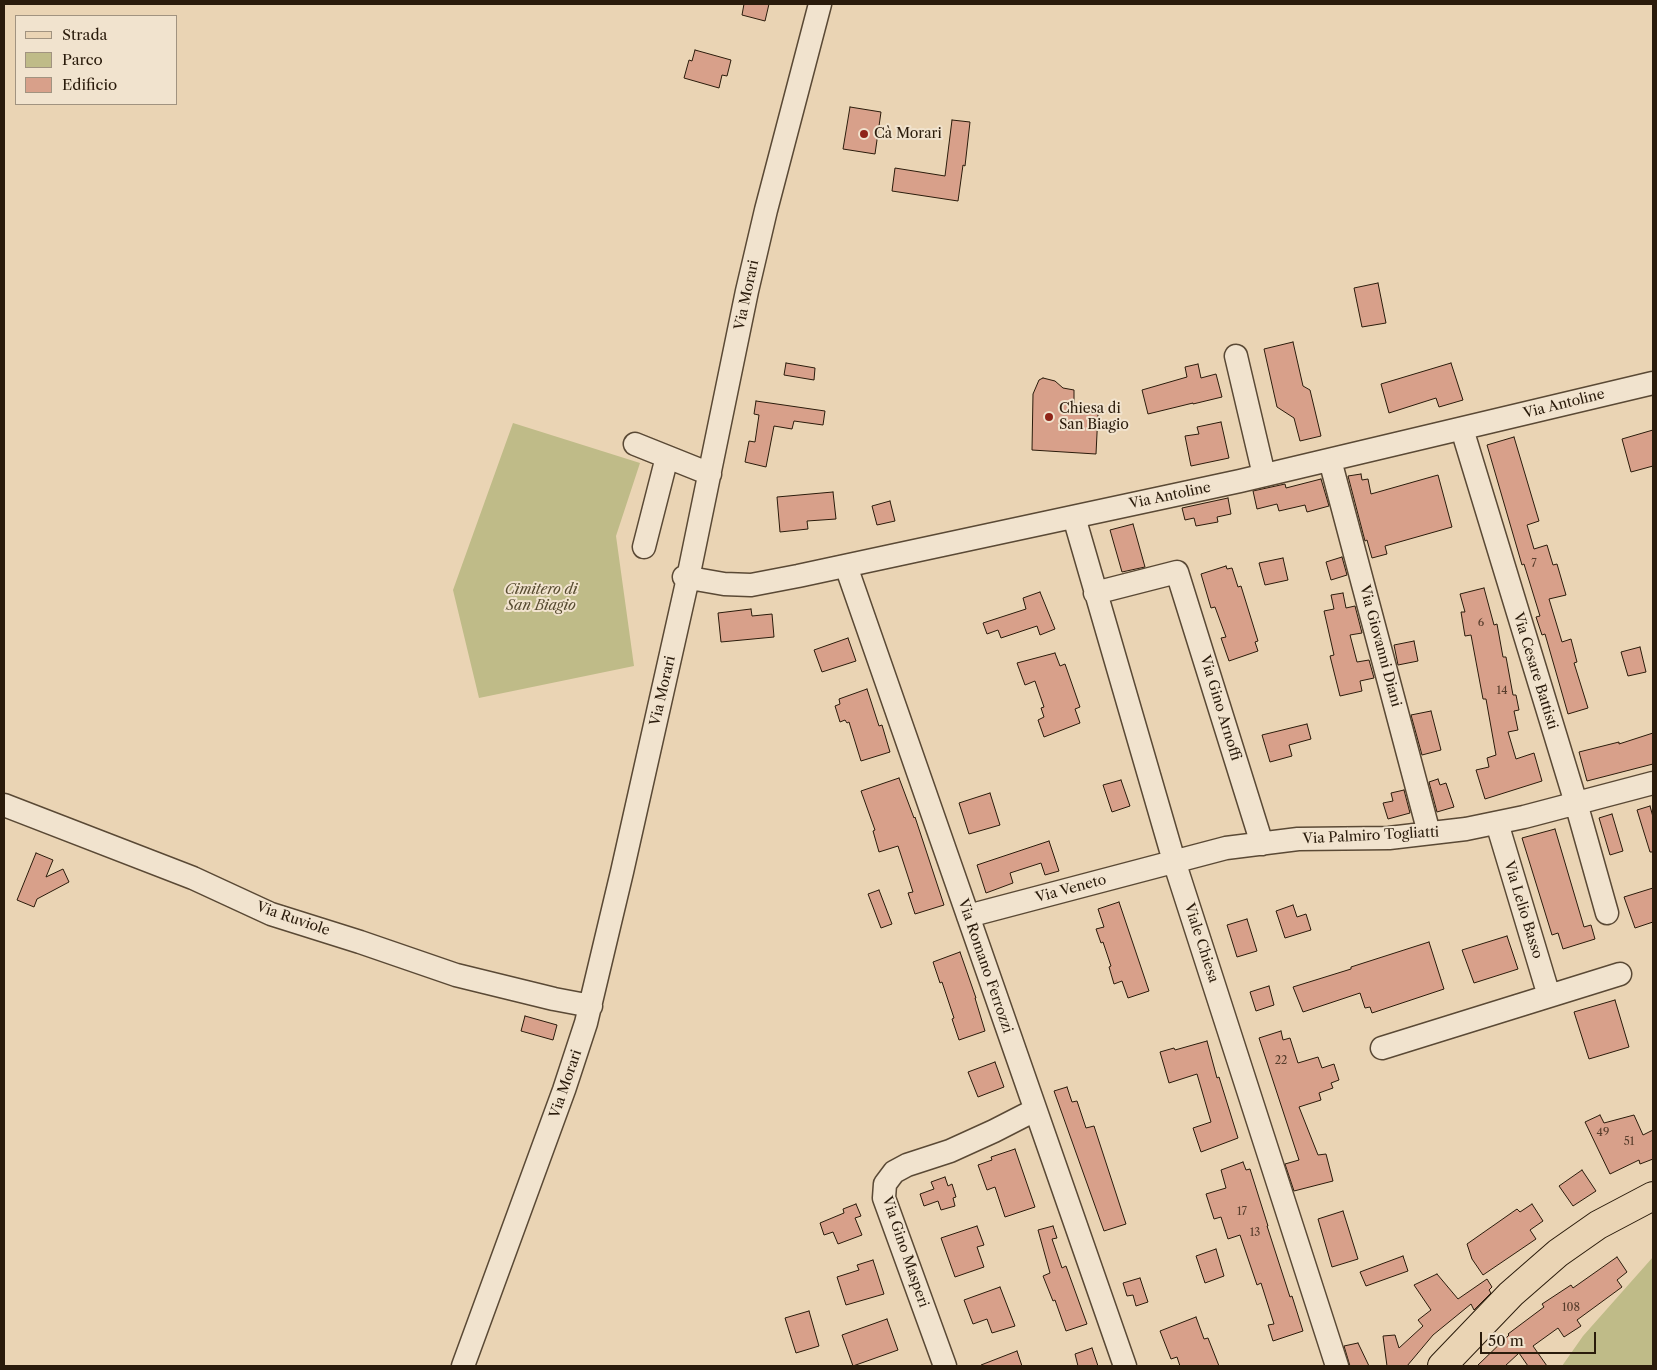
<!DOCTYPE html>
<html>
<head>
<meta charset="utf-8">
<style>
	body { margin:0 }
	#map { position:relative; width:1657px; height:1370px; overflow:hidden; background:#ead4b4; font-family:"Libre Caslon Text",serif }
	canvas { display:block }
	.frame { position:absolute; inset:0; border:5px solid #2a1b0b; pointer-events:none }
	.legend { position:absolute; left:15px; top:15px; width:162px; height:90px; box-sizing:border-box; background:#f1e3ce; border:1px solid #a19380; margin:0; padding:6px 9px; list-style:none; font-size:15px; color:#2a1b0b }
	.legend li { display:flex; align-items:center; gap:10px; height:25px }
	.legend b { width:25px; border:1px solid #a19380 }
	.scale { position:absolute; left:1480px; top:1332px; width:116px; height:22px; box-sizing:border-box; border:2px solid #2a1b0b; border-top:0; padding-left:6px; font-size:15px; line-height:18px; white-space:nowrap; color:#2a1b0b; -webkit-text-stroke:4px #f1e3ce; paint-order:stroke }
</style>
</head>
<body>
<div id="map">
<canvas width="1657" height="1370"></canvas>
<div class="frame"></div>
<ul class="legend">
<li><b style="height:6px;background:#ead4b4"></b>Strada</li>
<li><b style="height:14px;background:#bfbb88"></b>Parco</li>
<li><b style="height:14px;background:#d8a08a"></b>Edificio</li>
</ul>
<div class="scale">50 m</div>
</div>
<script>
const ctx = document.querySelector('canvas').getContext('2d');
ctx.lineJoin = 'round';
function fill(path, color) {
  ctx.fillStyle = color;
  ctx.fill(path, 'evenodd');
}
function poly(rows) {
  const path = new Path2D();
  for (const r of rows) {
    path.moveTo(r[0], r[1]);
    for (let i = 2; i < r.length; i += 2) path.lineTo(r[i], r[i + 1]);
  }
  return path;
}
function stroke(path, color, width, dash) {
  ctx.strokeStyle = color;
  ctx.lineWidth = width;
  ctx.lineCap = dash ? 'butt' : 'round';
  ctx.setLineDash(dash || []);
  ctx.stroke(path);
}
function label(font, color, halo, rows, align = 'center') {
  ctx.font = font + ' "Libre Caslon Text",serif';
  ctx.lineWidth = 4;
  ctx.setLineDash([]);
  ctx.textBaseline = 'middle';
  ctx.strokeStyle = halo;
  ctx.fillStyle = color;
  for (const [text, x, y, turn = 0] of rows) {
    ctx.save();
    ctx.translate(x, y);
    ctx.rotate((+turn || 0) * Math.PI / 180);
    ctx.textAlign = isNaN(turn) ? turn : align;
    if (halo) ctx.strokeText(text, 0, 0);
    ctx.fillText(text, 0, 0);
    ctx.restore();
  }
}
fill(poly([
	[513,423,640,463,616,536,634,666,479,698,453,590],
	[1653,1257,1653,1366,1562,1366,1583,1336]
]), '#bfbb88');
const building = poly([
	[744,4,769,4,765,21,742,15,744,4],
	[695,50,731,60,727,76,722,75,719,88,684,78,689,60,692,61,695,50],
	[850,107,881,112,875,154,843,149,850,107],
	[952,120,970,122,965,166,963,165,958,201,892,191,895,168,945,176,952,120],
	[1378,283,1386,323,1362,327,1354,288,1378,283],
	[1293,342,1303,386,1310,390,1321,436,1300,441,1294,418,1277,407,1264,349,1293,342],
	[786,363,815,368,814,380,784,375,786,363],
	[1451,363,1463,400,1439,407,1436,398,1389,413,1381,384,1451,363],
	[1198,364,1201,378,1216,374,1222,397,1193,404,1193,403,1148,414,1142,390,1187,377,1185,367,1198,364],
	[1043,378,1055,381,1063,388,1074,390,1074,413,1098,413,1096,454,1032,450,1033,394,1039,380,1043,378],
	[756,401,825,411,823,425,794,421,792,429,774,426,766,467,745,462,749,441,755,442,759,415,754,414,756,401],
	[1221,422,1229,458,1191,466,1185,436,1199,434,1197,427,1221,422],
	[1653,430,1653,466,1631,472,1622,439,1653,430],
	[1514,437,1539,521,1527,525,1534,549,1547,545,1553,565,1557,564,1566,595,1549,599,1562,642,1571,639,1577,662,1574,663,1588,708,1568,714,1545,634,1542,635,1536,617,1540,616,1524,564,1522,565,1487,445,1514,437],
	[1361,474,1362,480,1368,479,1371,494,1438,475,1452,527,1385,546,1387,554,1372,558,1367,540,1365,541,1348,476,1361,474],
	[1321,479,1329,506,1307,512,1305,505,1279,511,1277,504,1257,509,1253,491,1285,484,1286,488,1321,479],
	[833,492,836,519,807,521,808,529,780,532,777,497,833,492],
	[1228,498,1231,514,1217,517,1218,522,1196,526,1194,518,1185,520,1182,508,1228,498],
	[890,501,895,521,877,525,872,506,890,501],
	[1133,524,1145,567,1122,572,1110,530,1133,524],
	[1342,557,1347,575,1331,580,1326,562,1342,557],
	[1283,558,1288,580,1265,585,1259,563,1283,558],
	[1226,566,1227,569,1232,568,1238,587,1241,586,1258,641,1255,642,1258,651,1229,661,1221,638,1226,637,1215,607,1211,608,1201,574,1226,566],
	[1484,588,1494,625,1497,624,1503,657,1506,657,1513,695,1516,695,1519,710,1514,711,1518,730,1508,732,1516,759,1534,753,1542,781,1485,799,1476,770,1489,767,1487,758,1496,755,1486,699,1483,699,1471,635,1465,636,1461,612,1465,612,1460,594,1484,588],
	[1040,592,1055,629,1040,635,1037,626,1001,638,998,630,987,634,983,623,1026,609,1023,598,1040,592],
	[1343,593,1346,608,1355,606,1362,633,1350,635,1357,662,1369,660,1374,678,1360,681,1362,691,1340,696,1330,656,1334,655,1324,611,1334,609,1331,595,1343,593],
	[751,609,752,616,772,614,774,637,721,642,718,613,751,609],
	[848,638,856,661,822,672,814,650,848,638],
	[1414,641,1418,661,1398,665,1394,645,1414,641],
	[1640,647,1646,672,1628,676,1621,652,1640,647],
	[1055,653,1060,666,1065,664,1080,707,1075,709,1080,723,1044,737,1038,720,1044,717,1041,708,1044,707,1035,681,1025,685,1017,663,1055,653],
	[867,689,879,726,882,725,890,752,861,761,849,722,847,723,845,720,840,722,835,706,840,704,839,699,867,689],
	[1431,711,1441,750,1422,755,1411,715,1431,711],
	[1307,724,1311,739,1289,745,1292,756,1270,762,1262,735,1307,724],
	[1653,733,1653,764,1587,781,1579,752,1619,742,1619,744,1653,733],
	[899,778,914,818,915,817,944,905,915,914,908,893,913,892,898,846,879,852,873,831,875,830,861,791,899,778],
	[1438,779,1440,785,1446,783,1454,807,1437,812,1429,782,1438,779],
	[1121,780,1130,806,1112,812,1103,785,1121,780],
	[1404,790,1410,813,1388,819,1383,803,1393,801,1391,793,1404,790],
	[990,793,1000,825,969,834,959,803,990,793],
	[1650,806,1653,817,1653,852,1650,852,1637,810,1650,806],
	[1612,814,1623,851,1610,855,1599,818,1612,814],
	[1555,829,1584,927,1591,925,1595,939,1563,949,1558,933,1552,935,1522,838,1555,829],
	[1049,841,1059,871,1045,875,1041,863,1010,873,1013,883,986,893,977,865,1049,841],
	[36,853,53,860,46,877,63,869,69,882,37,899,34,907,17,900,36,853],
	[1653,888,1653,922,1635,928,1624,897,1653,888],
	[879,890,892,924,881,928,868,894,879,890],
	[1119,902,1149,991,1128,998,1122,981,1114,984,1109,967,1111,966,1103,942,1101,943,1096,929,1104,927,1098,909,1119,902],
	[1293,905,1297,917,1306,914,1311,930,1285,938,1276,911,1293,905],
	[1247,919,1257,951,1237,957,1227,925,1247,919],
	[1507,936,1518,969,1474,983,1462,950,1507,936],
	[1429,942,1444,989,1372,1013,1370,1007,1365,1008,1360,993,1303,1012,1293,987,1351,969,1351,967,1429,942],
	[960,952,976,998,975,998,985,1031,959,1040,952,1019,954,1018,942,982,940,983,933,962,960,952],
	[1269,986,1274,1005,1256,1011,1250,992,1269,986],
	[1615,1000,1629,1047,1589,1059,1574,1012,1615,1000],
	[525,1016,557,1025,553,1040,521,1031,525,1016],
	[1281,1031,1283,1040,1290,1038,1298,1063,1318,1057,1322,1068,1334,1064,1339,1080,1331,1083,1333,1088,1319,1093,1321,1100,1299,1107,1318,1155,1326,1154,1333,1181,1294,1191,1285,1164,1299,1160,1259,1038,1281,1031],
	[1207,1041,1217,1078,1219,1077,1238,1138,1201,1152,1193,1128,1211,1122,1197,1074,1169,1083,1160,1052,1174,1048,1175,1050,1207,1041],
	[995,1062,1004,1087,978,1097,968,1072,995,1062],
	[1067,1087,1072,1102,1077,1101,1086,1128,1094,1126,1126,1224,1104,1231,1054,1091,1067,1087],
	[1600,1115,1604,1123,1634,1115,1643,1135,1653,1130,1653,1159,1640,1164,1639,1160,1610,1174,1585,1122,1600,1115],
	[1015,1149,1035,1207,1005,1217,995,1187,987,1190,978,1165,992,1160,991,1157,1015,1149],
	[1243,1162,1246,1170,1250,1169,1268,1226,1267,1226,1290,1297,1292,1296,1303,1331,1273,1341,1268,1325,1274,1324,1261,1283,1257,1285,1240,1235,1228,1239,1221,1217,1214,1219,1206,1194,1226,1188,1221,1170,1243,1162],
	[1582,1170,1596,1191,1573,1206,1559,1186,1582,1170],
	[945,1177,948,1186,952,1184,956,1197,953,1198,955,1206,941,1210,938,1201,924,1206,920,1194,934,1189,931,1182,945,1177],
	[856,1204,861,1216,855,1218,862,1235,838,1244,833,1232,824,1235,820,1223,844,1213,843,1209,856,1204],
	[1532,1204,1543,1221,1530,1230,1536,1239,1483,1275,1472,1259,1467,1244,1517,1209,1520,1212,1532,1204],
	[1343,1211,1358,1259,1332,1267,1318,1219,1343,1211],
	[977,1226,984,1245,977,1247,984,1267,955,1277,941,1238,977,1226],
	[1053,1226,1057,1238,1052,1239,1062,1268,1066,1266,1087,1324,1066,1331,1055,1300,1053,1301,1043,1276,1050,1273,1038,1230,1053,1226],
	[1216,1249,1224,1276,1205,1283,1196,1256,1216,1249],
	[1403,1256,1408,1271,1366,1286,1360,1272,1403,1256],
	[1617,1257,1627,1272,1617,1280,1622,1287,1577,1320,1581,1326,1564,1337,1558,1328,1533,1346,1547,1366,1528,1366,1519,1353,1505,1366,1477,1366,1509,1335,1508,1334,1544,1307,1542,1304,1571,1285,1573,1288,1617,1257],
	[873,1260,884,1294,846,1305,837,1277,859,1270,857,1265,873,1260],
	[1437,1274,1458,1299,1487,1279,1492,1287,1489,1290,1491,1293,1474,1310,1471,1304,1433,1335,1407,1366,1387,1366,1383,1336,1395,1335,1399,1348,1423,1326,1418,1320,1431,1310,1414,1285,1437,1274],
	[1140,1278,1148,1302,1136,1306,1133,1295,1127,1296,1123,1283,1140,1278],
	[1000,1287,1015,1326,992,1333,987,1319,973,1324,964,1300,1000,1287],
	[809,1311,819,1346,796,1353,785,1318,809,1311],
	[1196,1317,1204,1339,1208,1338,1219,1366,1180,1366,1177,1357,1171,1359,1160,1331,1196,1317],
	[887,1319,898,1350,853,1366,842,1335,887,1319],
	[1358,1343,1369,1366,1350,1366,1344,1346,1358,1343],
	[1092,1348,1098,1366,1078,1366,1075,1354,1092,1348],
	[1017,1351,1022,1366,981,1366,981,1365,1017,1351]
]);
fill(building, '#d8a08a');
stroke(building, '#2a1b0b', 1);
const minor = poly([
	[1236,356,1264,475],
	[1462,429,1576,803,1607,913],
	[635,444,710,474],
	[1330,460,1429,833],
	[1074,517,1174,861,1337,1366],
	[644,547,667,457],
	[846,566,1125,1366],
	[684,577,724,584,751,585,798,576,1240,481,1653,383],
	[1095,593,1177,572,1262,844],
	[4,805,193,878,271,914,360,942,456,975,554,999,591,1006],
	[1497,823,1549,996],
	[968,916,1226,848,1298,839,1389,838,1466,829,1524,817,1653,783],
	[1382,1048,1620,974],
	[463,1366,564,1090,586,1023,622,872,688,578,747,291,766,210,820,4],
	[945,1366,884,1198,885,1184,894,1172,907,1165,950,1151,994,1131,1035,1110]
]);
const major = poly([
	[1442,1366,1511,1294,1558,1253,1598,1225,1653,1196]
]);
stroke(minor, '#5a4935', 25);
stroke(major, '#2a1b0b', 30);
stroke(minor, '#f1e3ce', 22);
stroke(major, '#ead4b4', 28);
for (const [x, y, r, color] of [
	[864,134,5,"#8f2418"],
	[1049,417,5,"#8f2418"]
]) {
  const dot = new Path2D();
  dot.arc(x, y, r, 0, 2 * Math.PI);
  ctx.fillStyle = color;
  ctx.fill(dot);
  stroke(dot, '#f1e3ce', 2);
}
label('11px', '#563c2b', null, [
	["7",1534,564],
	["6",1481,623],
	["14",1502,691],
	["22",1281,1061],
	["49",1603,1133],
	["51",1629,1142],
	["17",1242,1212],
	["13",1255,1233],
	["108",1571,1308]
]);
label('14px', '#2a1b0b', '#f1e3ce', [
	["Cà Morari",874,134],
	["Chiesa di",1059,409],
	["San Biagio",1059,425]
], 'left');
label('14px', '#2a1b0b', '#f1e3ce', [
	["Via Morari",747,295,-78],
	["Via Antoline",1564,404,-14],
	["Via Antoline",1170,496,-12],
	["Via Giovanni Diani",1380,646,75],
	["Via Cesare Battisti",1535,671,73],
	["Via Morari",663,691,-77],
	["Via Gino Arnoffi",1220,708,73],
	["Via Palmiro Togliatti",1371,836,-3],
	["Via Veneto",1071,889,-15],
	["Via Lelio Basso",1523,910,73],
	["Via Ruviole",293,919,19],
	["Viale Chiesa",1201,943,72],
	["Via Romano Ferrozzi",985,966,71],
	["Via Morari",566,1084,-71],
	["Via Gino Masperi",905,1252,71]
]);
label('italic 14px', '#574b30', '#f1e3ce', [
	["Cimitero di",541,590],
	["San Biagio",541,606]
]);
</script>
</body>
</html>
